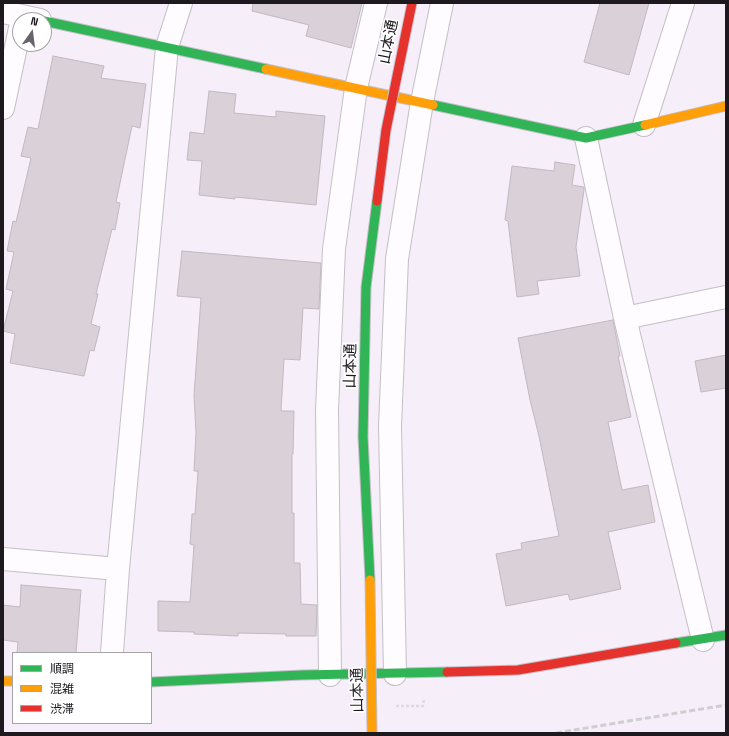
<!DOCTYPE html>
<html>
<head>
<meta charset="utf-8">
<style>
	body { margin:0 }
	#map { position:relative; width:729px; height:736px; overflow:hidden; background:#f6eef9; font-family:"Space Grotesk","Noto Sans JP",sans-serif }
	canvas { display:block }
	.frame { position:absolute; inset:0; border:4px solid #1d191f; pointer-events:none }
	.legend { position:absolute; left:12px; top:652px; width:140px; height:72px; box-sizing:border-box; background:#fff; border:1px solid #a5a3a5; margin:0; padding:5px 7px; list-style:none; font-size:12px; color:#1d191f }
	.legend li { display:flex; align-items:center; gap:8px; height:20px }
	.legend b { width:20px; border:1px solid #a5a3a5 }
	.north { position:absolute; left:12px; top:12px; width:40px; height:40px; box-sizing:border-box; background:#fff; border:1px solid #a5a3a5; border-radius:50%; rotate:14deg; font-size:11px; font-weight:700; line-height:16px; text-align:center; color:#1d191f }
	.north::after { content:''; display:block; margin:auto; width:14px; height:18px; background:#69646b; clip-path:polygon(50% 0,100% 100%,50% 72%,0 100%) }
</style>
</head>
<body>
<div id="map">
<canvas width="729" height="736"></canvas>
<div class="frame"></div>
<ul class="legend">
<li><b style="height:5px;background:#30b455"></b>順調</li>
<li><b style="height:5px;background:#ff9f0a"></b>混雑</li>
<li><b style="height:5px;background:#e5322d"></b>渋滞</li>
</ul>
<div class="north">N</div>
</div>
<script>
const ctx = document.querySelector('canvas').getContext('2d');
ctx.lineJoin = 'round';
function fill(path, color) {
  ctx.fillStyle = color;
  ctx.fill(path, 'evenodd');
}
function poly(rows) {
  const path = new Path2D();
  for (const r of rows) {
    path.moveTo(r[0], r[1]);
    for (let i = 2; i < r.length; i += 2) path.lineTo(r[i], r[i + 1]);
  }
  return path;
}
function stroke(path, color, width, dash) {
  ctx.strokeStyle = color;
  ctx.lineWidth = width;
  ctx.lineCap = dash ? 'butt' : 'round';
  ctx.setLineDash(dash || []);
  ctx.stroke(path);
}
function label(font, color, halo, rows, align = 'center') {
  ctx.font = font + ' "Space Grotesk","Noto Sans JP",sans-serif';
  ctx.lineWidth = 3.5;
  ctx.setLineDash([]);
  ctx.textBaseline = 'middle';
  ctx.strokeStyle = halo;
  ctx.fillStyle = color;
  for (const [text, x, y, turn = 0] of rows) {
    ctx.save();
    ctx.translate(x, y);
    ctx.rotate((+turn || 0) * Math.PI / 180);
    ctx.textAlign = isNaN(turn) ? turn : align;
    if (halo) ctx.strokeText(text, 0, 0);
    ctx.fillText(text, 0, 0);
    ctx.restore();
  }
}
const building = poly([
	[253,3,362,3,351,48,306,36,309,25,252,11,253,3],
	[600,3,649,3,629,75,584,62,600,3],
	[53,56,104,66,101,78,146,84,140,128,132,126,116,202,120,203,115,230,112,229,96,294,98,294,91,324,100,327,94,351,90,350,84,376,10,363,15,334,3,331,13,291,6,289,14,252,7,251,13,221,16,222,31,158,21,156,28,127,38,129,53,56],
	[209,91,236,94,234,113,276,117,276,111,325,116,316,205,235,197,235,199,199,195,202,161,187,160,190,132,204,134,209,91],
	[555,162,575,165,572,185,584,187,584,190,576,247,580,276,537,281,539,294,517,297,508,221,505,220,512,166,554,171,555,162],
	[182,251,321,263,319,309,303,308,300,360,284,359,281,411,294,411,293,454,292,454,292,513,294,513,294,563,300,563,301,604,317,605,316,636,286,636,286,634,238,633,238,636,194,634,194,632,158,631,158,601,190,602,194,545,190,544,192,514,195,514,198,471,194,471,196,433,194,395,201,298,177,296,182,251],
	[613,320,620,356,618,356,631,417,608,422,622,490,648,485,655,522,608,532,621,589,570,600,568,594,506,606,496,554,522,549,521,543,559,536,539,436,530,400,518,338,613,320],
	[726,355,726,388,701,392,695,361,726,355],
	[21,585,81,590,76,653,17,653,18,642,3,640,3,605,20,607,21,585]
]);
fill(building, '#dad0d7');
stroke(building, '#c1b9c0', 1);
const street = poly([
	[3,12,40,20],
	[3,108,20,28],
	[644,125,683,3],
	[586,138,625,318,703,640],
	[625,318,726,297],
	[3,559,118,569],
	[112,653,118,569,167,47,181,3],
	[395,674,390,426,397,259,422,102,442,3],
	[330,675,327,410,334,249,356,88,376,3]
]);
const fast = poly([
	[44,21,266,69],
	[433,105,586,138,645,125],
	[676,643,726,635],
	[151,682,302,675,447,672]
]);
const slow = poly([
	[266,69,433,105],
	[645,125,726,106],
	[3,681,13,681]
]);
const jam = poly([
	[447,672,518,670,676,643]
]);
stroke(street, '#c4bfc7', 24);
stroke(fast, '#c4bfc7', 11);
stroke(slow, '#c4bfc7', 11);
stroke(jam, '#c4bfc7', 11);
stroke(poly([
	[396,706,423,706,424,698]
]), '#dddbde', 2.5, [3, 2]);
stroke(street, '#fefcfe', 22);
stroke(fast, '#30b455', 9);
stroke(slow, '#ff9f0a', 9);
stroke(jam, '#e5322d', 9);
stroke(poly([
	[556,733,726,705]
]), '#d0ced0', 3, [6, 3]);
const fastBridge = poly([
	[370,580,363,437,366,287,377,201]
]);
const slowBridge = poly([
	[370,580,372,733]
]);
const jamBridge = poly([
	[377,201,386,130,412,3]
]);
stroke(fastBridge, '#c4bfc7', 11, []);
stroke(slowBridge, '#c4bfc7', 11, []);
stroke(jamBridge, '#c4bfc7', 11, []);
stroke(fastBridge, '#30b455', 9);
stroke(slowBridge, '#ff9f0a', 9);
stroke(jamBridge, '#e5322d', 9);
label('15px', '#1d191f', '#fff', [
	["山本通",389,42,-79],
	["山本通",351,366,-89],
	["山本通",358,690,-91]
]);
</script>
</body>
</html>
